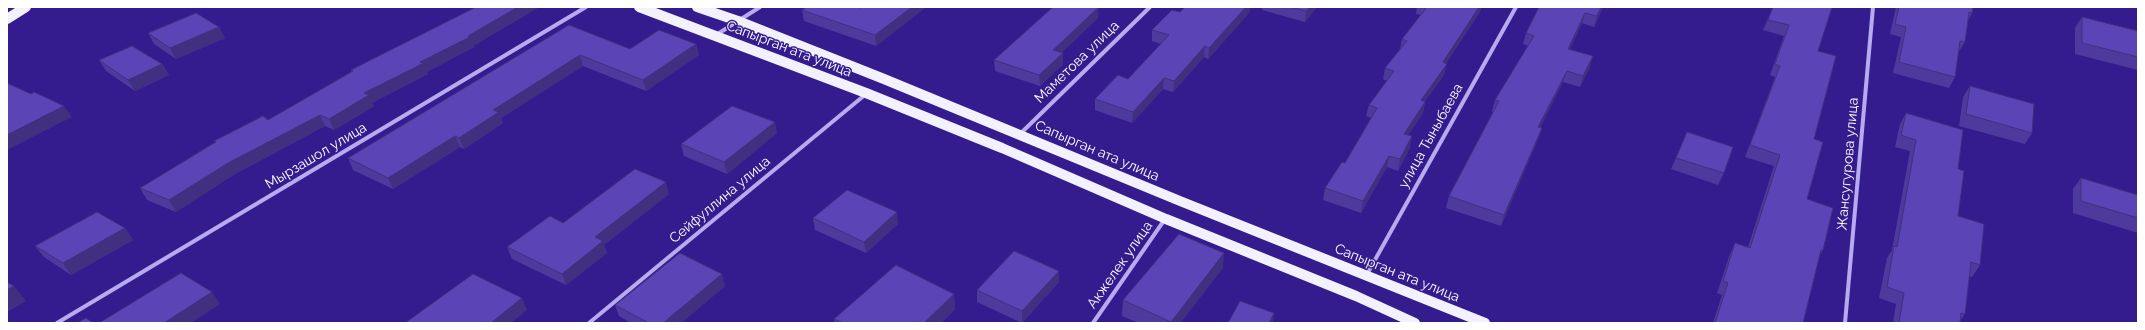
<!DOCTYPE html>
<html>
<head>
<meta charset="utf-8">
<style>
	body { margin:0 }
	#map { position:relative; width:2145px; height:330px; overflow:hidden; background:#341c8e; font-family:Raleway,sans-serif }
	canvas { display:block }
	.frame { position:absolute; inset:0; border:8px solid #fff; pointer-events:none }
</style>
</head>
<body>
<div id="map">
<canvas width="2145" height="330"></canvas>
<div class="frame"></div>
</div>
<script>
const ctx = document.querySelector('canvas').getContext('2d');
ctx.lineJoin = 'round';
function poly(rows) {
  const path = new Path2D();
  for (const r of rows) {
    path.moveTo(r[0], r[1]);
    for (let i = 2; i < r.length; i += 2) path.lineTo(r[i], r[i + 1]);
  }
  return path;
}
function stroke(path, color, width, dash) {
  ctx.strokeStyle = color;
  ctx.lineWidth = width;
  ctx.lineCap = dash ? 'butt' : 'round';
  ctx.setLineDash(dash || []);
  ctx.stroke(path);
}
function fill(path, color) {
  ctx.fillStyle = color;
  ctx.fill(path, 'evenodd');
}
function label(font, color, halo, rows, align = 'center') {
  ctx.font = font + ' Raleway,sans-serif';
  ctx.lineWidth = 3;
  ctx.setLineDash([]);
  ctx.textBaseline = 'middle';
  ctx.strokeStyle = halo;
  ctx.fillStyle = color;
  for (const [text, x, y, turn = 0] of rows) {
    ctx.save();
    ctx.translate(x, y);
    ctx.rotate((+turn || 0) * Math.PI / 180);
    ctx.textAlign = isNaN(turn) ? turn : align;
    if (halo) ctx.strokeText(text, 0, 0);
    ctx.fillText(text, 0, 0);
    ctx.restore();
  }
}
stroke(poly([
	[716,35,760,7],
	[1020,134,1150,7],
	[1366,276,1516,7],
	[57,323,586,7],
	[589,323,866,94],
	[1093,323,1165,219],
	[1845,323,1873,7]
]), '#b7aaee', 4);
stroke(poly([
	[639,7,866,93,1002,148,1166,219,1356,296,1415,323],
	[697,7,738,21,884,79,1180,201,1485,323],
	[7,19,26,7]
]), '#f4f1ff', 10);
fill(poly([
	[472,7,539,7,473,46,474,47,427,72,428,74,372,103,374,106,334,130,325,126,235,174,176,212,147,200,140,188,215,142,214,141,268,120,352,72,351,70,473,9],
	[926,7,876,46,804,21,802,10,860,8],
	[1185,7,1250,7,1249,13,1208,59,1204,57,1173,92,1163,89,1132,123,1095,110,1095,99,1128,79,1161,44,1152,41,1152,30,1180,12],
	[1262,7,1317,7,1305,22,1262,10],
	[1417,7,1481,7,1480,12,1446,63,1444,75,1425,101,1423,113,1408,135,1410,148,1398,171,1387,167,1361,213,1323,200,1325,188,1345,163,1371,118,1366,116,1369,105,1387,81,1383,79,1385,68,1400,49,1402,39,1421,15,1416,14],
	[1603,7,1594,27,1582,23,1570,49,1590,67,1580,87,1563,82,1540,127,1542,128,1538,139,1501,226,1446,208,1449,196,1493,112,1492,111,1495,100,1528,46,1523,44,1526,33],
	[1773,7,1832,7,1818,51,1814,139,1807,199,1823,250,1819,257,1803,323,1713,323,1722,295,1717,293,1730,254,1735,243,1748,247,1774,166,1745,157,1775,77,1770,75,1784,36,1763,30],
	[1896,7,1973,7,1972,13,1968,21,1965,42,1958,53,1955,77,1949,88,1893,73,1901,37,1890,34],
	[2082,17,2138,31,2138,70,2075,54,2075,28],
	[1098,18,1062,52,1063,53,1063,64,1040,86,995,71,994,60],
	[569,25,630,49,696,44,699,55,646,91,583,66,501,118,503,123,464,149,460,147,393,189,353,170,348,158],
	[219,27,225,38,176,59,154,44,148,33],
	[99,60,162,64,169,75,135,91,106,71],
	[1970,86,2032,133,2025,144,1959,126,1963,97],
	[1906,113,1958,169,1958,216,1980,265,1972,277,1969,276,1965,314,1960,321,1960,323,1893,323,1896,304,1879,298,1887,258,1892,250,1910,151,1895,147,1900,124],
	[1687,132,1724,173,1718,185,1671,169],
	[777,133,727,174,684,156,681,144],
	[2081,178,2138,195,2138,233,2073,213,2073,189],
	[669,194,604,245,607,253,566,285,512,259,507,247,563,223],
	[813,218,898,224,866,253,815,230],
	[125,228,133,240,71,275,44,257,35,246],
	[1223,268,1180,323,1139,323,1122,316,1123,300],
	[1059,271,1059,282,1022,323,977,302,977,290],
	[725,286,681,323,631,323,619,316,615,305],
	[954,294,955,309,941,323,835,323,834,319]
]), '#4e3a9d');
fill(poly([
	[518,7,539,7,473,46,474,47,427,72,428,74,372,103,374,106,334,130,329,119,364,93,468,36],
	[912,7,926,7,876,46,875,35],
	[1099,7,1098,18,1053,61,1053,50],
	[1246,7,1250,7,1249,13,1208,59,1209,48],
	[1310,7,1317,7,1305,22,1306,11],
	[1479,7,1481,7,1480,12,1440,73,1443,62],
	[1601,7,1603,7,1594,27,1597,16],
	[1585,13,1582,23,1565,60,1568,49],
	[219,27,225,38,176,59,170,48],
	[696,44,699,55,646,91,643,80],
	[1205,46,1204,57,1173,92,1174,81],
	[1063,53,1063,64,1040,86,1039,75],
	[580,55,583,66,501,118,503,123,464,149,459,138,493,110],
	[1593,56,1590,67,1580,87,1583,76],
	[162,64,169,75,135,91,128,80],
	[1447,64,1444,75,1418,111,1421,100],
	[1567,71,1563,82,1535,138,1538,127],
	[1164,78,1163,89,1132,123,1133,112],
	[1425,102,1423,113,1402,145,1404,134],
	[64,106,72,117,7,150,7,135],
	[320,115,325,126,235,174,176,212,169,200,228,163],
	[775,122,777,133,727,174,724,162],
	[1542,128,1538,139,1501,226,1504,215],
	[455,136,460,147,393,189,388,178],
	[1412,136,1410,148,1398,171,1400,159],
	[1389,156,1387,167,1361,213,1363,201],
	[666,182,669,194,604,245,607,253,566,285,562,274,595,237],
	[897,212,898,224,866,253,864,242],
	[125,228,133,240,71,275,63,263],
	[1224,253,1223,268,1180,323,1170,323,1171,322],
	[1059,271,1059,282,1022,323,1022,311],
	[722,274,725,286,681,323,663,323],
	[14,286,26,301,7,312,7,290],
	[212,292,220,304,191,323,164,323],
	[954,294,955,309,941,323,924,323],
	[522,298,527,310,511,323,491,323],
	[1274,313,1273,323,1269,323]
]), '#40307f');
const building = poly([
	[476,7,518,7,468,36,470,37,420,62,424,63,364,93,369,95,329,119,320,115,228,163,169,200,140,188,216,142,214,141,263,116,268,120,353,71,351,70,476,7],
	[807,7,858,7,860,8,862,7,912,7,875,35,802,10,807,7],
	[1053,7,1099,7,1053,50,1063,53,1039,75,994,60,1053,7],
	[1185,7,1246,7,1209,48,1205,46,1174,81,1164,78,1133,112,1095,99,1118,75,1128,79,1169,35,1152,30,1172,10,1180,12,1185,7],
	[1290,7,1310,7,1306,11,1290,7],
	[1427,7,1479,7,1443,62,1447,64,1421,100,1425,102,1404,134,1412,136,1400,159,1389,156,1363,201,1325,188,1342,162,1345,163,1377,108,1369,105,1394,71,1385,68,1407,41,1402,39,1427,7],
	[1539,7,1601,7,1597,16,1585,13,1568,49,1593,56,1583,76,1567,71,1538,127,1542,128,1504,215,1449,196,1499,101,1495,100,1534,36,1526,33,1539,7],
	[1773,7,1832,7,1818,51,1836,56,1814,139,1823,142,1807,199,1833,208,1823,250,1821,250,1803,323,1715,323,1728,283,1723,281,1735,243,1750,248,1780,155,1750,145,1780,66,1775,64,1789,25,1768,20,1773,7],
	[1899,7,1973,7,1972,13,1969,12,1965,42,1960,41,1955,77,1899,62,1906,27,1895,24,1899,7],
	[196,13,219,27,170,48,148,33,196,13],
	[2082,17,2138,31,2138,57,2082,43,2082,17],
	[569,25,630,49,659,30,696,44,643,80,580,55,493,110,499,112,459,138,455,136,388,178,348,158,569,25],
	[132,46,162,64,128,80,99,60,132,46],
	[7,83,31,94,34,92,64,106,7,135,7,83],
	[1970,86,2034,104,2032,133,1966,114,1970,86],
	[732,106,775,122,724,162,681,144,732,106],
	[1906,113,1963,130,1958,169,1964,171,1958,216,1984,224,1980,265,1971,262,1965,314,1961,313,1960,323,1899,323,1904,293,1887,287,1894,246,1897,247,1916,140,1901,135,1906,113],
	[1687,132,1733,147,1724,173,1676,158,1687,132],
	[635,169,666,182,595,237,603,241,562,274,507,247,550,216,563,223,635,169],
	[2081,178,2138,195,2138,218,2081,201,2081,178],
	[847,190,897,212,864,242,813,218,847,190],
	[97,212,125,228,63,263,35,246,97,212],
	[1179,234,1224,253,1171,322,1123,300,1179,234],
	[1014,251,1059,271,1022,311,977,290,1014,251],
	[680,253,722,274,663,323,649,323,615,305,680,253],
	[896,265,954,294,924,323,843,323,834,319,896,265],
	[181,273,212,292,164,323,99,323,181,273],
	[473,274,522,298,491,323,405,323,473,274],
	[7,282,14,286,7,290,7,282],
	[1240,301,1274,313,1269,323,1228,323,1240,301],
	[86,318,93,323,77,323,86,318]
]);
fill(building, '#5b44b6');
stroke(building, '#40307f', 1);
label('14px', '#fff', '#341c8e', [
	["Сапырган ата улица",789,49,21],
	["Маметова улица",1077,62,-44],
	["улица Тыныбаева",1431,136,-61],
	["Сапырган ата улица",1097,151,23],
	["Мырзашол улица",316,156,-31],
	["Жансугурова улица",1848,164,-85],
	["Сейфуллина улица",720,200,-40],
	["Акжелек улица",1120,265,-55],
	["Сапырган ата улица",1397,273,22]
]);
</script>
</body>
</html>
